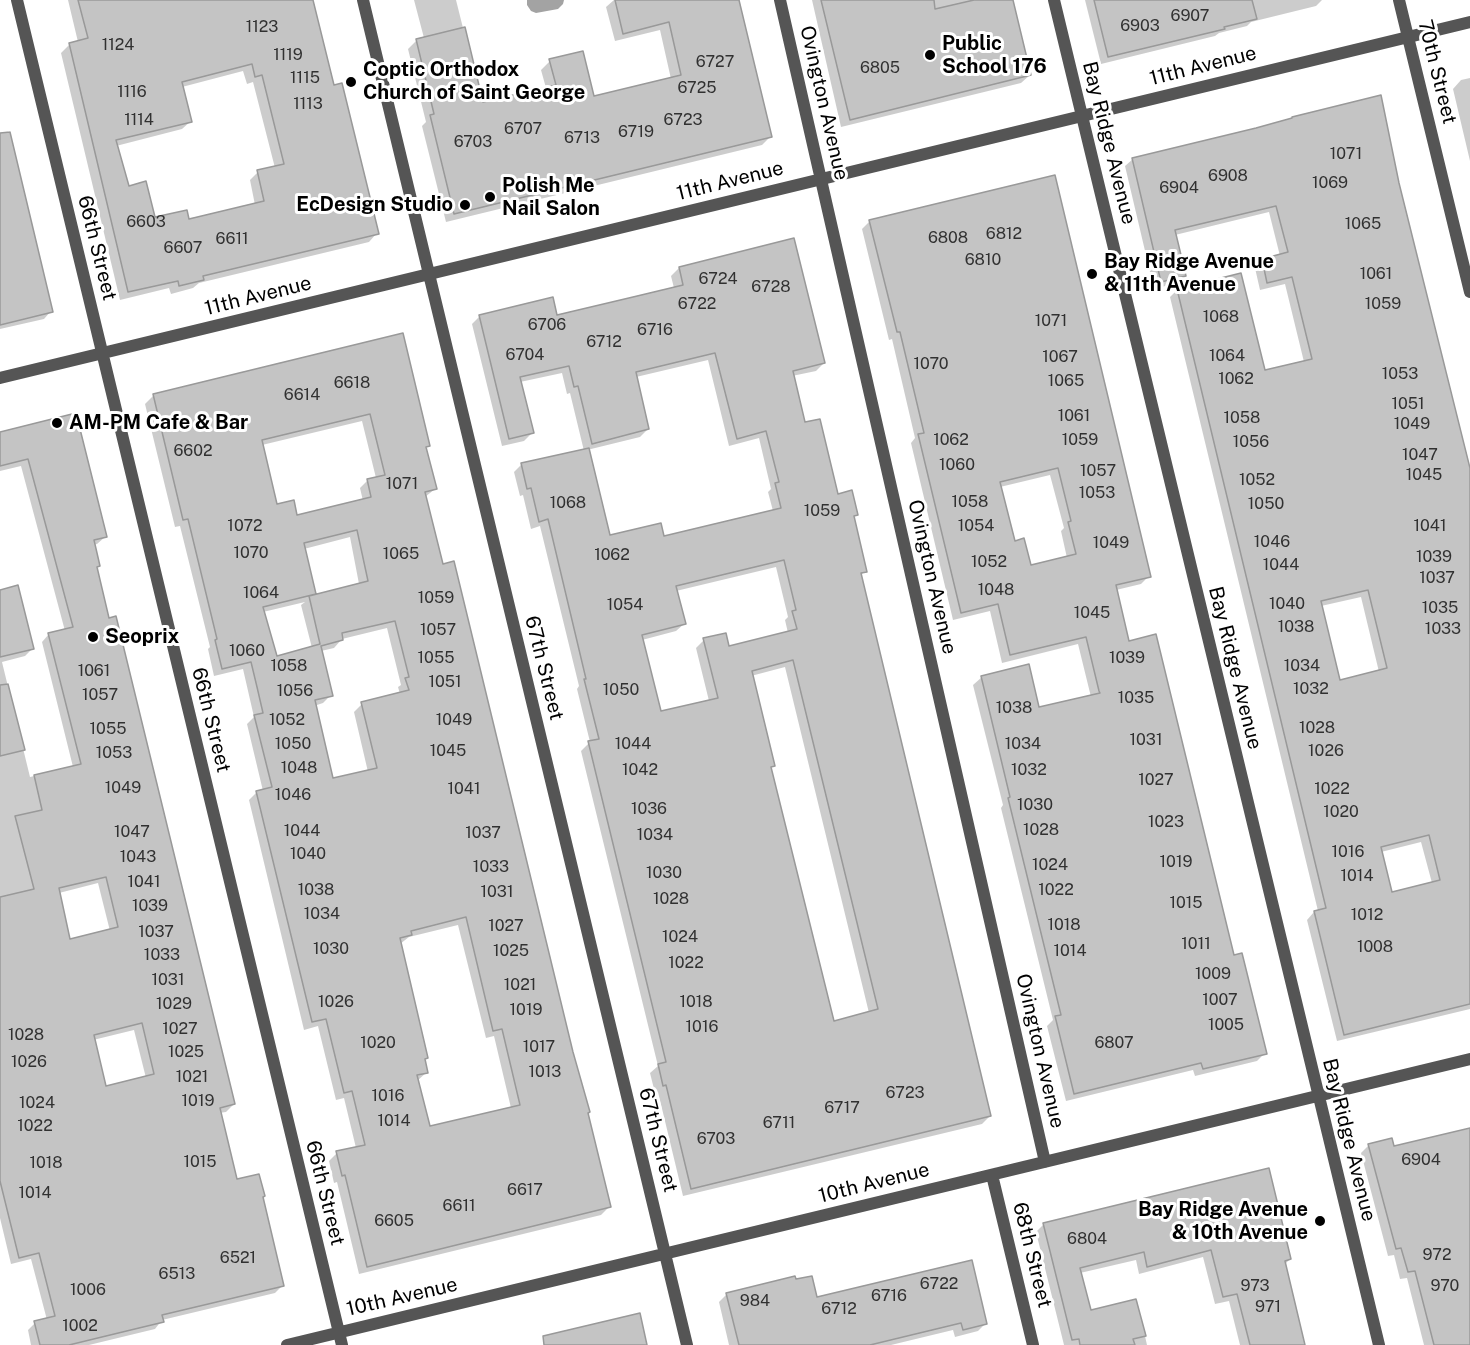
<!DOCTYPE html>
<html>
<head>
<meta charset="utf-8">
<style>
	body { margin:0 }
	canvas { display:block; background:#fff }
</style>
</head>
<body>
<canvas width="1470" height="1345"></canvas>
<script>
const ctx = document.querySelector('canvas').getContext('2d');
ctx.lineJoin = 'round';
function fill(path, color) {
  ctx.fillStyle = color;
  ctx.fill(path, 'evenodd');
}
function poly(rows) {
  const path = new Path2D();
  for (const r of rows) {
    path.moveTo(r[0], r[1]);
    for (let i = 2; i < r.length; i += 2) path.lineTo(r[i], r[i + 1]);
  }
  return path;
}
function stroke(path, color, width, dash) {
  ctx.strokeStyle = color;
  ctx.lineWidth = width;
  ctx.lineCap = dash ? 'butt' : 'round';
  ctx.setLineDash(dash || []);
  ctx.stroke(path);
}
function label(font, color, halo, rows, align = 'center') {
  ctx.font = font + ' "Public Sans",sans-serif';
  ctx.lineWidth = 6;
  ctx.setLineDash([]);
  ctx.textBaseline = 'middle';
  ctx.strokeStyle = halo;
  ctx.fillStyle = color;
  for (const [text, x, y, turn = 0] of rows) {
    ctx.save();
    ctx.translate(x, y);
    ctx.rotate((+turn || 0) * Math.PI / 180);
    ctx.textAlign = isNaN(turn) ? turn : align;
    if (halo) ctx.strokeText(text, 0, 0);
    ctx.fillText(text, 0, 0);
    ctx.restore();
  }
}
fill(poly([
	[527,0,564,0,563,4,558,9,536,13,531,11,527,5]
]), '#a3a3a3');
fill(poly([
	[68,0,313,0,333,87,377,233,369,242,199,283,193,288,171,294,169,288,120,300,61,53,70,44,78,42],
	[243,71,247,84,253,82,275,168,258,172,250,180,255,205,188,221,154,219,128,187,116,146,182,129,191,121,182,87],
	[414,0,456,0,482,104,546,88,541,70,550,61,592,98,671,79,660,30,615,41,606,7,614,0,707,0,771,136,762,145,446,222,422,126,426,122,408,49,417,40,424,38],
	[812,0,1011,0,1030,75,1021,83,841,127],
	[1085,0,1322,0,1316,6,1251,22,1247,26,1219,33,1215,36,1101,64],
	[1470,78,1470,161,1453,89,1461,80],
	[0,142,51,311,44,319,0,329],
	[1133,159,1398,184,1470,474,1470,1009,1337,1041,1307,920,1314,912,1318,911,1170,297,1177,290,1264,372,1304,362,1285,284,1260,290,1255,268,1262,260,1280,256,1269,212,1175,235,1184,276,1177,283,1154,289,1125,166],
	[1361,597,1379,672,1339,682,1321,606],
	[1421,842,1432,883,1391,894,1381,852],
	[870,221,1149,576,1141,584,1116,590,1128,643,1265,1053,1257,1061,1195,1076,1193,1070,1066,1101,1047,1026,1053,1020,1001,808,1003,805,973,685,982,677,1038,709,1091,697,1078,644,1002,663,990,611,953,620,911,443,915,438,892,339,889,340,862,229],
	[1050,475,1064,528,1061,531,1067,558,1029,567,1014,543,1000,487],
	[679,268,824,363,816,371,792,376,804,424,837,495,856,515,853,518,865,571,860,576,990,1116,982,1124,683,1196,658,1092,655,1093,650,1073,658,1066,581,751,590,742,577,689,579,686,540,526,531,529,523,495,520,496,514,472,522,464,584,451,570,393,567,394,562,373,520,382,532,433,524,441,502,446,472,324,480,316,556,317,674,288,671,276],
	[708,360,729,446,759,438,771,489,768,492,773,511,663,538,609,537,587,450,640,437,648,429,636,377],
	[776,567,788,617,785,620,788,633,728,648,704,640,696,648,709,701,660,712,642,640,676,631,684,624,676,591],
	[785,667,869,1013,833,1023,770,769,773,765,751,676],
	[401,335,428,446,425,448,435,489,425,497,587,1113,609,1207,601,1215,359,1274,337,1182,334,1183,329,1161,337,1153,356,1148,344,1098,336,1100,318,1026,304,1030,249,800,257,792,263,791,247,724,254,717,243,669,214,676,208,649,210,647,180,526,175,527,145,404,153,396],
	[362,421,376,478,368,480,360,488,363,501,296,516,276,506,262,445],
	[350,537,359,584,311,597,315,593,304,549],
	[305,602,301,605,312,648,276,658,263,612],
	[387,628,401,685,398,687,400,694,362,704,354,712,368,772,332,780,314,706,323,703,331,695,321,651,334,648,342,639],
	[458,925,486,1038,494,1036,511,1108,429,1127,417,1081,427,1072,400,944,409,937],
	[75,415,105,537,97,544,93,545,95,568,234,1104,226,1112,219,1113,236,1181,261,1198,283,1285,275,1293,162,1320,155,1329,89,1345,31,1345,28,1330,35,1323,47,1320,31,1259,11,1264,0,1218,0,591,32,649,25,656,2,662,30,777,73,767,42,642,49,634,65,631,21,466,0,471,0,433],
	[98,883,110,931,69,940,59,893],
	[134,1030,146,1078,105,1088,93,1040],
	[1470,1129,1470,1345,1424,1345,1407,1278,1400,1279,1394,1255,1388,1256,1361,1153,1369,1145,1393,1148],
	[1044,1224,1290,1259,1284,1265,1303,1345,1240,1345,1229,1301,1215,1304,1203,1257,1139,1274,1136,1260,1080,1273,1090,1312,1137,1301,1147,1345,1064,1345,1036,1232],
	[727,1294,816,1299,986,1323,978,1331,955,1337,953,1330,891,1345,729,1345,719,1302]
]), '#0003');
const building = poly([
	[78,0,313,0,334,85,342,83,379,234,203,276,204,280,179,286,178,281,128,292,69,43,88,38,78,0],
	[252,64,255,77,262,75,284,164,257,170,264,201,189,219,187,210,155,217,146,181,129,186,116,140,192,122,182,82,252,64],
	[615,0,739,0,772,137,454,214,430,115,434,114,416,39,465,27,483,102,556,85,549,59,583,51,594,96,681,75,669,22,623,34,615,0],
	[821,0,934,0,935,9,974,0,1013,0,1031,75,850,120,821,0],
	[1094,0,1252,0,1257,19,1224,27,1225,29,1108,57,1094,0],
	[1381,95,1399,183,1470,468,1470,1004,1344,1035,1314,911,1326,908,1177,289,1241,273,1265,370,1312,359,1292,277,1267,283,1262,259,1288,252,1276,206,1175,230,1186,276,1161,282,1132,158,1256,128,1292,118,1292,117,1381,95],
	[1368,590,1387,668,1340,680,1321,601,1368,590],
	[1429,835,1440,880,1392,892,1381,847,1429,835],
	[10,132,53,312,0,325,0,133,10,132],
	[1055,175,1151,577,1116,585,1129,641,1156,634,1234,955,1242,953,1267,1054,1203,1069,1201,1063,1074,1094,1055,1016,1061,1015,1008,798,1010,797,981,676,1029,664,1039,707,1100,693,1099,691,1086,637,1010,655,998,604,961,613,918,434,924,433,900,332,897,332,869,220,1055,175],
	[1058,468,1071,521,1068,522,1076,554,1031,565,1024,538,1015,541,1000,482,1058,468],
	[794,238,825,363,793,371,805,422,820,419,838,494,852,490,858,515,854,516,867,572,861,573,991,1116,691,1189,666,1085,663,1086,658,1064,666,1062,588,741,599,739,584,679,586,679,548,519,539,522,531,488,527,489,521,463,589,448,610,535,661,523,664,536,781,508,775,483,779,482,766,431,737,439,715,353,636,372,649,429,592,444,578,386,574,387,569,366,520,377,534,433,509,439,479,315,553,297,557,315,633,297,683,285,679,267,794,238],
	[784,560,796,610,792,611,797,629,729,646,726,633,703,638,718,698,661,711,642,635,686,624,676,586,784,560],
	[793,660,878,1009,834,1021,771,767,775,766,752,671,793,660],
	[403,333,430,446,426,447,437,489,425,492,443,564,454,561,573,1052,590,1112,588,1113,611,1207,367,1267,345,1175,342,1176,336,1151,365,1145,352,1091,344,1093,326,1019,312,1022,256,791,272,787,254,715,263,713,257,687,251,662,222,669,215,640,217,639,188,519,183,520,153,394,403,333],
	[370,414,385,475,367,479,371,497,297,515,294,500,277,504,262,440,370,414],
	[357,530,368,581,309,596,320,644,277,656,263,607,316,594,304,543,357,530],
	[395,621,409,677,405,678,409,690,361,702,377,768,333,778,315,700,333,696,321,646,343,640,342,633,395,621],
	[466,917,493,1031,502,1029,520,1105,430,1126,417,1075,428,1073,425,1059,428,1058,400,938,412,935,411,931,466,917],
	[76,413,107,537,94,540,100,566,97,567,109,618,116,616,235,1104,220,1108,237,1179,259,1174,265,1196,263,1197,284,1286,162,1315,164,1322,139,1328,69,1345,40,1345,34,1321,55,1316,39,1253,19,1258,0,1181,0,897,34,889,15,816,42,810,34,775,81,764,48,633,73,627,28,459,0,466,0,432,76,413],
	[106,877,118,927,70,939,59,888,106,877],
	[142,1023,154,1074,106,1086,94,1035,142,1023],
	[18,585,34,649,0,657,0,590,18,585],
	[8,684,25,750,0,756,0,685,8,684],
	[1470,1128,1470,1345,1434,1345,1415,1271,1408,1272,1401,1248,1396,1249,1368,1144,1392,1138,1394,1146,1470,1128],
	[1269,1168,1291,1259,1285,1261,1305,1345,1250,1345,1237,1294,1223,1297,1211,1250,1147,1267,1144,1252,1080,1268,1091,1310,1136,1299,1146,1336,1133,1339,1135,1345,1080,1345,1079,1339,1072,1340,1043,1223,1269,1168],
	[972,1260,987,1324,963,1330,961,1323,870,1345,739,1345,726,1293,795,1276,796,1279,812,1276,817,1297,972,1260],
	[640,1313,647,1345,544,1345,543,1336,640,1313]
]);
fill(building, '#c4c4c4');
stroke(building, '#999', 1.5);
stroke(poly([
	[17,0,342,1345],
	[363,0,687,1345],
	[780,0,1045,1162],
	[1054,0,1379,1345],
	[1399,0,1470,292],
	[0,378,1470,22],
	[992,1175,1033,1345],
	[287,1345,1470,1059]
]), '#555', 12);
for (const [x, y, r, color] of [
	[930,55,6,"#000"],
	[351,82,6,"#000"],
	[490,197,6,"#000"],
	[465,205,6,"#000"],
	[1092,274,6,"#000"],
	[57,423,6,"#000"],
	[93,637,6,"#000"],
	[1320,1221,6,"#000"]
]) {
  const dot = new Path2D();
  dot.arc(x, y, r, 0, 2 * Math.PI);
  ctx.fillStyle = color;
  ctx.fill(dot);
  stroke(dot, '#fff', 2);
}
label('16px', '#313131', null, [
	["6907",1190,16],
	["6903",1140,26],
	["1123",262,27],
	["1124",118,45],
	["1119",288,55],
	["6727",715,62],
	["6805",880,68],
	["1115",305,78],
	["6725",697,88],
	["1116",132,92],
	["1113",308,104],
	["1114",139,120],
	["6723",683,120],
	["6707",523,129],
	["6719",636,132],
	["6713",582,138],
	["6703",473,142],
	["1071",1346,154],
	["6908",1228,176],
	["1069",1330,183],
	["6904",1179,188],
	["6603",146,222],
	["1065",1363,224],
	["6812",1004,234],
	["6808",948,238],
	["6611",232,239],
	["6607",183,248],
	["6810",983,260],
	["1061",1376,274],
	["6724",718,279],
	["6728",771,287],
	["6722",697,304],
	["1059",1383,304],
	["1068",1221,317],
	["1071",1051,321],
	["6706",547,325],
	["6716",655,330],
	["6712",604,342],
	["6704",525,355],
	["1064",1227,356],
	["1067",1060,357],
	["1070",931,364],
	["1053",1400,374],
	["1062",1236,379],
	["1065",1066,381],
	["6618",352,383],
	["6614",302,395],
	["1051",1408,404],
	["1061",1074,416],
	["1058",1242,418],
	["1049",1412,424],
	["1062",951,440],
	["1059",1080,440],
	["1056",1251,442],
	["6602",193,451],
	["1047",1420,455],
	["1060",957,465],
	["1057",1098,471],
	["1045",1424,475],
	["1052",1257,480],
	["1071",402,484],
	["1053",1097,493],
	["1058",970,502],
	["1068",568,503],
	["1050",1266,504],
	["1059",822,511],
	["1072",245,526],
	["1054",976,526],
	["1041",1430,526],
	["1046",1272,542],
	["1049",1111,543],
	["1070",251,553],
	["1065",401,554],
	["1062",612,555],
	["1039",1434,557],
	["1052",989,562],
	["1044",1281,565],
	["1037",1437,578],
	["1048",996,590],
	["1064",261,593],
	["1059",436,598],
	["1040",1287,604],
	["1054",625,605],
	["1035",1440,608],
	["1045",1092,613],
	["1038",1296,627],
	["1033",1443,629],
	["1057",438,630],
	["1060",247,651],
	["1055",436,658],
	["1039",1127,658],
	["1058",289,666],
	["1034",1302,666],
	["1061",94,671],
	["1051",445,682],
	["1032",1311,689],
	["1050",621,690],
	["1056",295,691],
	["1057",100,695],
	["1035",1136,698],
	["1038",1014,708],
	["1052",287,720],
	["1049",454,720],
	["1028",1317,728],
	["1055",108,729],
	["1031",1146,740],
	["1050",293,744],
	["1044",633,744],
	["1034",1023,744],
	["1045",448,751],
	["1026",1326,751],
	["1053",114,753],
	["1048",299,768],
	["1042",640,770],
	["1032",1029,770],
	["1027",1156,780],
	["1049",123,788],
	["1041",464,789],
	["1022",1332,789],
	["1046",293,795],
	["1030",1035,805],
	["1036",649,809],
	["1020",1341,812],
	["1023",1166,822],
	["1028",1041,830],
	["1044",302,831],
	["1047",132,832],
	["1037",483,833],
	["1034",655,835],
	["1016",1348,852],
	["1040",308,854],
	["1043",138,857],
	["1019",1176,862],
	["1024",1050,865],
	["1033",491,867],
	["1030",664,873],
	["1014",1357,876],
	["1041",144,882],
	["1038",316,890],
	["1022",1056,890],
	["1031",497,892],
	["1028",671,899],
	["1015",1186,903],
	["1039",150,906],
	["1034",322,914],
	["1012",1367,915],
	["1018",1064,925],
	["1027",506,926],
	["1037",156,932],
	["1024",680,937],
	["1011",1196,944],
	["1008",1375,947],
	["1030",331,949],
	["1025",511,951],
	["1014",1070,951],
	["1033",162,955],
	["1022",686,963],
	["1009",1213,974],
	["1031",168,980],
	["1021",520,985],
	["1007",1220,1000],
	["1026",336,1002],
	["1018",696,1002],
	["1029",174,1004],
	["1019",526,1010],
	["1005",1226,1025],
	["1016",702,1027],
	["1027",180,1029],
	["1028",26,1035],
	["1020",378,1043],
	["6807",1114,1043],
	["1017",539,1047],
	["1025",186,1052],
	["1026",29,1062],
	["1013",545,1072],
	["1021",192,1077],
	["6723",905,1093],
	["1016",388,1096],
	["1019",198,1101],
	["1024",37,1103],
	["6717",842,1108],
	["1014",394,1121],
	["6711",779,1123],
	["1022",35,1126],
	["6703",716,1139],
	["6904",1421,1160],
	["1015",200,1162],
	["1018",46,1163],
	["6617",525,1190],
	["1014",35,1193],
	["6611",459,1206],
	["6605",394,1221],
	["6804",1087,1239],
	["972",1437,1255],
	["6521",238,1258],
	["6513",177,1274],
	["6722",939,1284],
	["973",1255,1286],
	["970",1445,1286],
	["1006",88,1290],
	["6716",889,1296],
	["984",755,1301],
	["971",1268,1307],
	["6712",839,1309],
	["1002",80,1326]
]);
label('bold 20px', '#000', '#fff', [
	["Public",942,44],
	["School 176",942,67],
	["Coptic Orthodox",363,70],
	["Church of Saint George",363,93],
	["Polish Me",502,186],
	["Nail Salon",502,209],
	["EcDesign Studio",453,205,"right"],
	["Bay Ridge Avenue",1104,262],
	["& 11th Avenue",1104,285],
	["AM-PM Cafe & Bar",69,423],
	["Seoprix",105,637],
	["Bay Ridge Avenue",1308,1210,"right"],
	["& 10th Avenue",1308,1233,"right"]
], 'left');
label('20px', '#000', '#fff', [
	["11th Avenue",1203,66,-14],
	["70th Street",1437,72,76],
	["Ovington Avenue",824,103,77],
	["Bay Ridge Avenue",1109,143,76],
	["11th Avenue",730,181,-14],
	["66th Street",97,248,76],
	["11th Avenue",258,296,-14],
	["Ovington Avenue",932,577,77],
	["67th Street",544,668,76],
	["Bay Ridge Avenue",1235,668,76],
	["66th Street",211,720,76],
	["Ovington Avenue",1040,1051,77],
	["67th Street",658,1140,76],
	["Bay Ridge Avenue",1349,1140,76],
	["10th Avenue",874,1183,-14],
	["66th Street",325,1193,76],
	["68th Street",1032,1255,76],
	["10th Avenue",402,1297,-13]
]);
</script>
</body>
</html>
